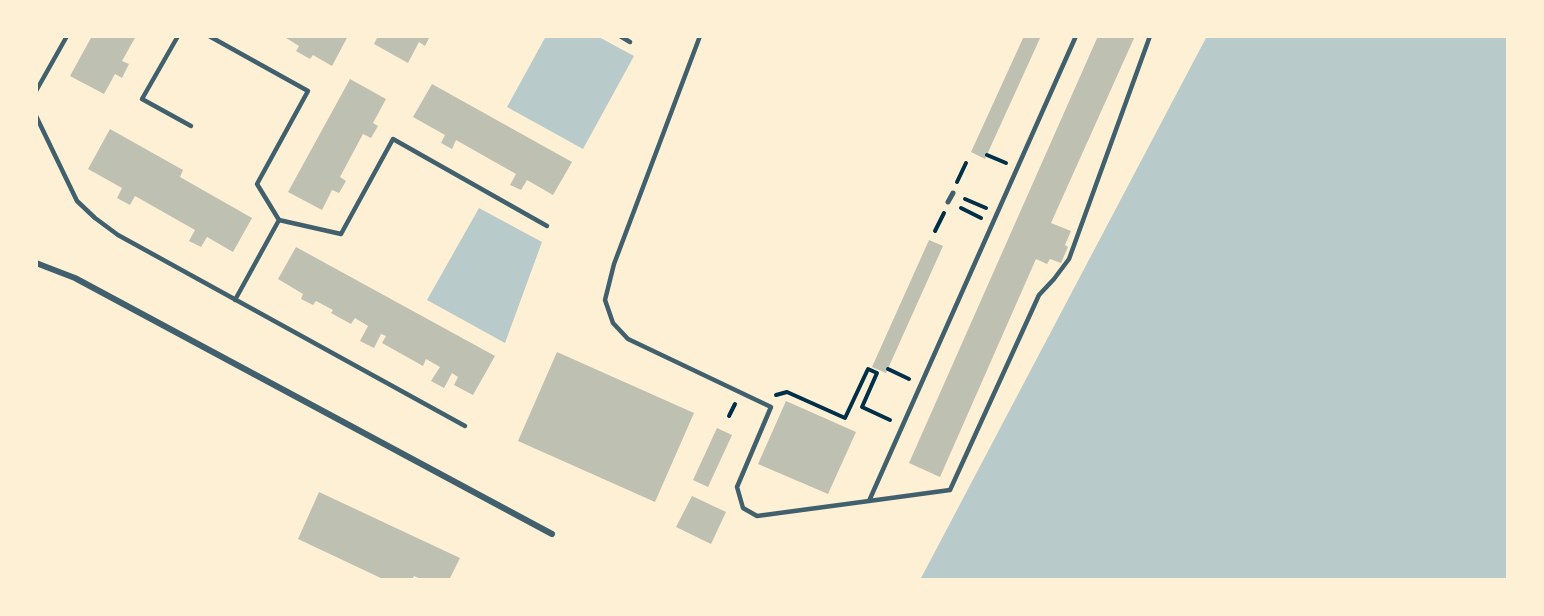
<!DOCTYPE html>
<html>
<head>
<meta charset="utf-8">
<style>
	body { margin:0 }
	#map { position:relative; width:1544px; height:616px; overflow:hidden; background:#fdf0d5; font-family:"Asap Condensed",sans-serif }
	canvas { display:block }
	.frame { position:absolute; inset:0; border:38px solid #fdf0d5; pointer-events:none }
</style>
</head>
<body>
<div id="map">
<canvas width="1544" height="616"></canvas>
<div class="frame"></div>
</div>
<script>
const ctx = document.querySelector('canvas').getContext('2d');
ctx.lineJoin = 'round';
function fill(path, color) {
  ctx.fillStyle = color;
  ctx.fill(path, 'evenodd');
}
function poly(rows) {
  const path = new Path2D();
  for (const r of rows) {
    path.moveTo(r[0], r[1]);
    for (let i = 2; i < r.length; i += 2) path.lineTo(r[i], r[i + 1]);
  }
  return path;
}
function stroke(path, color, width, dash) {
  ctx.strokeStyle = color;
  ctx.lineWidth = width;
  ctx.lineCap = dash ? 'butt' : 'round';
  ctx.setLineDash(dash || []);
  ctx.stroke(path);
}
fill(poly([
	[546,36,597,36,634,56,583,149,507,107],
	[1207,36,1508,36,1508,580,920,580],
	[479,208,542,242,505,343,427,300]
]), '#b9caca');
fill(poly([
	[92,36,136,36,122,61,129,64,122,78,115,74,104,94,70,76],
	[283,36,348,36,332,66,313,55,310,59,296,51,299,46],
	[378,36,430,36,425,46,419,42,408,63,374,44],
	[1024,36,1041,36,985,159,971,152],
	[1098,36,1135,36,1051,223,1071,231,1065,245,1068,247,1061,263,1050,259,1047,264,1036,259,940,477,909,463],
	[350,79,386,99,373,123,378,126,371,138,363,134,340,177,346,181,339,193,332,190,322,210,288,192],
	[432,84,572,162,553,195,527,180,521,190,510,185,516,174,456,140,452,149,441,143,445,135,413,117],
	[110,129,183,170,180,177,252,218,233,252,207,237,201,247,189,241,195,230,135,196,130,205,117,198,122,188,88,169],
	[929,240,943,246,886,373,872,367],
	[296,247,495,356,473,395,454,385,458,377,452,373,444,388,431,381,440,367,426,359,423,366,382,343,386,336,381,334,374,348,360,341,368,326,355,318,351,324,331,313,333,310,316,301,313,305,301,299,303,294,278,279],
	[557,352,694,413,655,502,518,441],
	[786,401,856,432,828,494,758,464],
	[717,428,732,435,708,487,693,480],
	[319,492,460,558,449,580,423,580,414,576,412,580,385,580,298,539],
	[692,496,726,512,711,544,676,527]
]), '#bec0b2');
stroke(poly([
	[987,155,1006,163],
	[957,182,966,163],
	[965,199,986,208],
	[961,208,981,218],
	[935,231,944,213],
	[888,369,909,379],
	[776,395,787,392,845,418,868,369,877,373,862,407,890,420],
	[729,416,735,404]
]), '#003049', 4);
stroke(poly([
	[178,36,142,99,191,126],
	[209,36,308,91,257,184,279,220,235,300],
	[620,36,630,42],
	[700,36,614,264,605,300,613,323,628,339,771,407,737,487,743,508,757,516,869,501],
	[1076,36,869,501,950,490,1039,295,1054,279,1069,259,1150,36],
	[36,91,67,36],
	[36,116,77,201,95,218,118,235,465,426],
	[279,220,341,234,393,139,547,226]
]), '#3f606c', 4.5);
stroke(poly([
	[948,202,953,193]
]), '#3f606c', 5);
stroke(poly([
	[36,263,75,278,552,534]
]), '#3f606c', 6);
</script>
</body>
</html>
